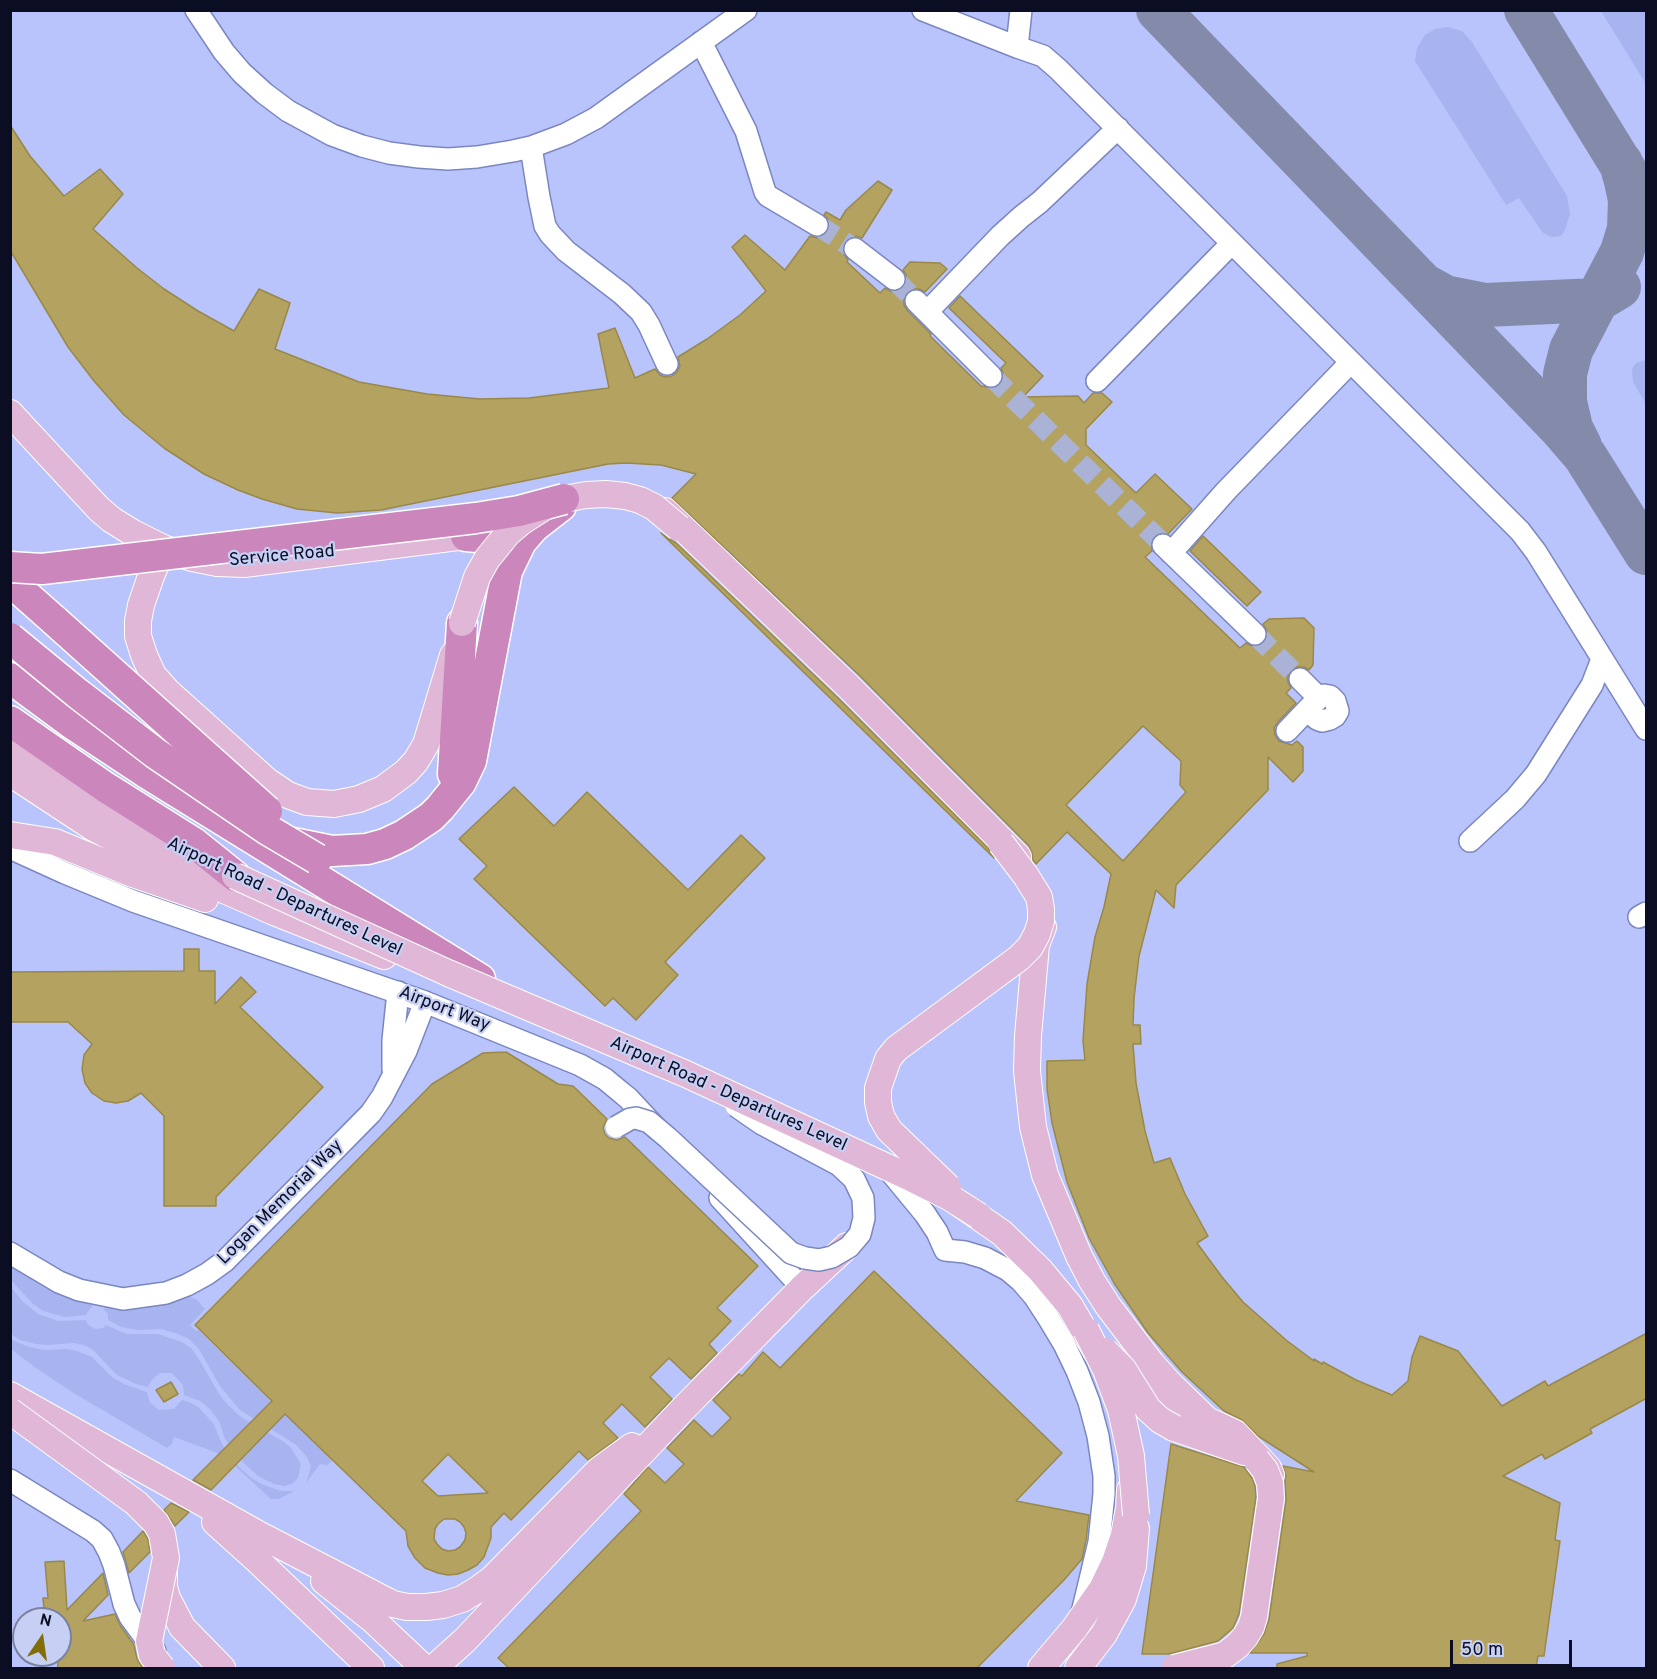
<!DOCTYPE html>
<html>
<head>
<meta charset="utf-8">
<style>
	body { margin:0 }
	#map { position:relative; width:1657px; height:1679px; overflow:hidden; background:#c6cff4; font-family:Overpass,sans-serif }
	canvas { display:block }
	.frame { position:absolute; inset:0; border:12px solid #0b0e23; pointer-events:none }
	.north { position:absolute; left:12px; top:1607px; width:60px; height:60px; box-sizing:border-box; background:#c6cff4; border:2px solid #7b82a0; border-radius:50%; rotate:13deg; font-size:16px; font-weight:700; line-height:24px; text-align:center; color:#0b0e23 }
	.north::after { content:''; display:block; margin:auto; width:21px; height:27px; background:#826d08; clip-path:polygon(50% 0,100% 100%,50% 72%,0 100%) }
	.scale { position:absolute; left:1450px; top:1640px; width:122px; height:27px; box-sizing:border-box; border:3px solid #0b0e23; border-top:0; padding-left:8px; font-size:18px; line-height:21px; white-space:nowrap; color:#0b0e23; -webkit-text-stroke:4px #c6cff4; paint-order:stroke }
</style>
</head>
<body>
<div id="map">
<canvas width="1657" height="1679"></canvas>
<div class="frame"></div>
<div class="north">N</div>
<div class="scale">50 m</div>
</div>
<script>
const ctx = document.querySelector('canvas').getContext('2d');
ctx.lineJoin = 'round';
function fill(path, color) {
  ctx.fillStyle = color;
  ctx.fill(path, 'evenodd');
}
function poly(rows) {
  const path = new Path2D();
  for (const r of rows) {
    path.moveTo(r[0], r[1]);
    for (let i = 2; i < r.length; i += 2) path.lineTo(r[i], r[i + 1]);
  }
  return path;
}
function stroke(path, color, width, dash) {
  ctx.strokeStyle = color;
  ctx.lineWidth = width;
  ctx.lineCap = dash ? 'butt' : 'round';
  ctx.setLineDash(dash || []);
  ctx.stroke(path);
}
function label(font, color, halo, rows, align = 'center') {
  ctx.font = font + ' Overpass,sans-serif';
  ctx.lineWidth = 4.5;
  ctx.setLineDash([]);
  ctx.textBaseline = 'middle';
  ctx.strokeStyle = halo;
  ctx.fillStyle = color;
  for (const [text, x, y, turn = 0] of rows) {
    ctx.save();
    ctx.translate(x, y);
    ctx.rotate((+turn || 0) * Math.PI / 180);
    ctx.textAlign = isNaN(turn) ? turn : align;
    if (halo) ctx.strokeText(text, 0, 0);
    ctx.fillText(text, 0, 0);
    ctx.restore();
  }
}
fill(poly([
	[11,11,1646,11,1646,1668,11,1668],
	[24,1619,60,1619,60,1655,24,1655]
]), '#b8c4fb');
fill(poly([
	[1601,11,1646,11,1646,84],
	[1447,27,1462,31,1472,42,1567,196,1570,214,1565,230,1561,236,1552,237,1543,233,1519,198,1506,205,1415,61,1417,48,1425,35,1435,29],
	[1646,360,1646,404,1633,382,1632,369,1636,363],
	[10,1266,64,1296,92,1305,92,1307,87,1312,86,1315,65,1317,43,1311,32,1303,11,1280],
	[11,1287,22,1301,38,1314,58,1321,86,1320,88,1325,95,1329,103,1328,106,1325,127,1334,158,1334,182,1342,191,1348,200,1361,219,1394,228,1405,241,1417,284,1442,291,1448,301,1464,298,1478,292,1484,284,1486,274,1484,258,1476,243,1462,225,1439,219,1421,210,1409,200,1401,184,1395,183,1385,172,1373,160,1373,155,1377,151,1381,148,1387,136,1384,117,1375,93,1350,84,1345,73,1343,48,1345,36,1344,20,1340,11,1334],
	[186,1296,196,1299,205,1309,190,1325,196,1331,198,1330,333,1460,327,1465,320,1464,306,1483,309,1474,311,1466,307,1457,295,1444,240,1410,220,1386,199,1349,189,1339,178,1334,161,1329,139,1330,121,1327,108,1320,108,1314,104,1310,105,1307,148,1307,167,1303],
	[10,1339,29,1347,44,1350,67,1349,77,1351,92,1357,113,1378,124,1384,147,1392,150,1403,159,1410,174,1409,182,1400,189,1402,198,1407,213,1423,223,1446,232,1459,239,1467,251,1478,264,1485,281,1491,294,1491,279,1499,271,1499,223,1455,174,1437,172,1444,167,1448,72,1392,36,1368,11,1349]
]), '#a7b4ef');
stroke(poly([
	[1158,10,1560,427,1585,456,1646,553],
	[1526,10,1635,187],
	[1427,287,1445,297,1485,305,1597,300,1619,287],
	[1580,446,1571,428,1565,402,1565,374,1571,350,1622,252,1629,229,1630,200,1626,181,1621,163]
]), '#848baa', 44);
const building = poly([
	[10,125,30,156,64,196,100,169,123,194,93,229,137,268,164,289,198,311,234,331,259,289,290,303,275,349,359,382,427,394,480,399,529,398,609,388,598,334,615,328,635,378,655,369,660,375,665,377,672,376,677,372,680,366,678,357,707,339,740,315,766,291,732,247,745,235,785,270,810,236,817,238,824,236,828,232,830,225,828,219,824,215,826,212,840,220,846,210,878,181,892,190,862,238,856,236,850,238,845,242,842,248,844,254,848,260,847,262,880,293,885,288,893,292,898,291,904,287,907,280,906,275,903,270,910,262,940,263,947,269,925,292,919,289,912,289,907,292,904,297,904,305,907,310,931,334,930,336,981,386,994,388,1000,385,1003,379,1003,373,1001,368,1006,363,949,308,960,296,1043,376,1023,397,1078,396,1084,403,1093,393,1102,393,1112,402,1086,429,1086,445,1136,493,1155,474,1192,509,1168,534,1160,533,1153,537,1151,542,1152,551,1145,557,1240,648,1246,643,1252,646,1258,646,1264,643,1267,638,1267,631,1263,624,1269,619,1304,618,1314,628,1313,665,1309,670,1304,667,1297,667,1291,670,1288,675,1288,682,1291,688,1286,693,1296,703,1278,722,1274,728,1275,735,1279,741,1292,745,1297,741,1303,747,1303,771,1293,782,1268,757,1268,790,1176,885,1174,908,1156,890,1139,956,1134,998,1133,1025,1140,1025,1141,1044,1133,1044,1136,1083,1145,1131,1154,1163,1170,1158,1185,1194,1208,1236,1197,1243,1222,1277,1243,1302,1286,1340,1314,1361,1314,1359,1322,1364,1323,1362,1356,1380,1392,1395,1408,1381,1412,1357,1420,1336,1458,1351,1502,1406,1545,1381,1548,1386,1647,1333,1647,1398,1590,1429,1592,1433,1545,1459,1542,1454,1503,1476,1560,1503,1555,1540,1560,1541,1544,1656,1538,1656,1536,1668,1277,1668,1277,1664,1307,1656,1307,1653,1250,1653,1264,1634,1269,1619,1286,1500,1285,1480,1286,1476,1283,1466,1314,1472,1258,1436,1242,1420,1224,1411,1182,1372,1148,1333,1114,1283,1089,1238,1067,1182,1052,1123,1047,1089,1047,1061,1085,1060,1083,1041,1087,984,1095,937,1104,907,1111,874,1067,832,1036,864,1033,860,1032,853,1029,846,860,676,672,498,696,474,661,465,626,463,608,464,381,510,337,513,297,509,262,499,238,490,204,474,164,448,124,415,94,381,68,347,10,250,10,125],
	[1143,726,1181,761,1180,785,1186,792,1123,861,1066,805,1143,726],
	[661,533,669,539,676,543,838,698,987,847,994,858,661,533],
	[1203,536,1261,592,1247,606,1190,551,1203,536],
	[514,787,554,826,587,792,688,890,741,835,765,858,665,962,678,975,636,1020,613,998,605,1006,474,879,487,866,459,839,514,787],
	[184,949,199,949,199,971,215,971,215,1004,241,977,256,992,240,1007,323,1087,216,1197,216,1206,164,1206,164,1116,141,1093,128,1101,116,1103,104,1101,92,1093,85,1083,82,1069,84,1055,92,1044,68,1022,10,1022,10,972,184,971,184,949],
	[506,1052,558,1084,573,1086,607,1119,603,1128,605,1134,609,1138,617,1140,625,1137,758,1266,717,1308,731,1321,709,1344,717,1353,691,1379,669,1358,650,1377,672,1399,645,1427,622,1404,603,1423,618,1438,588,1460,579,1451,511,1520,504,1513,491,1527,491,1538,484,1557,477,1565,468,1570,458,1574,448,1575,438,1573,425,1568,415,1558,408,1546,406,1531,285,1414,211,1490,193,1480,272,1401,195,1325,432,1084,483,1053,506,1052],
	[448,1454,488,1493,438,1496,422,1481,448,1454],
	[444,1519,455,1519,460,1522,464,1527,466,1533,465,1540,460,1547,455,1550,448,1551,442,1549,437,1544,434,1539,435,1529,438,1524,444,1519],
	[874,1271,1062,1453,1016,1501,1089,1515,1086,1540,1082,1559,1064,1580,977,1668,509,1668,498,1658,641,1511,624,1494,648,1467,665,1483,684,1464,667,1448,694,1420,712,1437,731,1418,713,1400,739,1374,742,1376,763,1352,780,1368,874,1271],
	[171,1382,178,1394,164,1402,156,1390,171,1382],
	[1171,1444,1244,1467,1252,1478,1255,1486,1256,1497,1239,1614,1233,1628,1218,1641,1169,1654,1142,1654,1171,1444],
	[171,1503,189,1512,175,1526,164,1510,171,1503],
	[143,1531,148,1539,150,1552,129,1573,123,1552,143,1531],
	[64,1561,67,1610,103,1573,108,1595,83,1621,115,1614,120,1625,134,1645,137,1659,143,1668,58,1668,57,1655,60,1655,60,1619,45,1619,43,1598,48,1598,45,1562,64,1561]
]);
fill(building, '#b4a360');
stroke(building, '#998847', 1.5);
stroke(poly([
	[817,225,855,249],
	[894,279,916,301],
	[991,376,1163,544],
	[1255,634,1300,679]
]), '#aab2d5', 21, [21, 10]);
const minor = poly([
	[196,10,224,52,242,73,264,93,288,111,332,135,362,146,389,153,419,157,448,159,477,157,513,151,531,147,566,134,596,118,746,10],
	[923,10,1017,47],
	[1021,10,1017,47,1043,56,1058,69,1520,531,1536,552,1646,729],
	[701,42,746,131,765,192,768,196,817,225],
	[531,147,539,197,545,226,550,234,566,251,622,294,641,312,649,325,667,364],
	[855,249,894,279],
	[916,301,991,376],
	[927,312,1000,236,1021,217,1040,202,1118,128],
	[1097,381,1232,243],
	[1163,545,1255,634],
	[1171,553,1226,491,1351,362],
	[1300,679,1319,698],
	[1287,731,1307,710,1319,698,1324,695,1330,696,1335,701,1338,711,1335,716,1330,719,1322,721,1317,719,1307,710],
	[1470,841,1515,799,1536,774,1592,685,1602,659],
	[10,848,65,873,133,901,425,1002,580,1065,605,1079,617,1089,628,1098,657,1129],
	[1639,917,1646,913],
	[393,1070,393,1040,398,992],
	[888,1169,925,1214,937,1232,945,1250,965,1252,985,1258,1008,1270,1021,1281,1034,1296,1049,1319,1064,1344,1077,1371,1089,1402,1098,1436,1104,1476,1104,1494,1099,1542,1082,1613],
	[720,1198,802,1288],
	[10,1253,59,1282,79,1290,123,1299,166,1293,187,1285,207,1274,225,1261,371,1113,382,1097,406,1051,425,1002],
	[10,1480,93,1531,102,1539,109,1552,114,1565,124,1604,130,1617,155,1651]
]);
const major = poly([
	[10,413,99,509,112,520,133,533,163,548,192,558,217,563,244,564,466,536,485,530],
	[665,511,849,687,1018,857],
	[163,548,151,576,141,605,138,621,138,636,144,655,153,675,168,692,267,781,288,795,307,802,334,804,359,799,383,789,406,772,416,761,426,744,453,655],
	[10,748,61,784,96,807,120,820,199,859],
	[10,773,92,827,145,855,274,912,384,956],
	[10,835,55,842,130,873,205,899],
	[1043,927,1036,945,1028,1036,1027,1071,1033,1127,1045,1175,1079,1256,1092,1281,1108,1306,1152,1364,1168,1382,1207,1420],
	[960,1204,1002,1233,1040,1270,1070,1306,1096,1351],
	[1128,1372,1150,1392,1167,1404,1207,1420,1235,1433,1268,1468,1271,1475],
	[10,1395,260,1535,385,1600,393,1604,407,1607,426,1607,443,1605,462,1599,477,1590,492,1579,599,1470,632,1446],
	[1174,1428,1244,1452],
	[215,1522,256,1559,371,1668],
	[164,1572,164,1587,167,1598,182,1627,222,1668],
	[324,1581,373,1620,424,1668],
	[434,1668,465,1640,683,1409,802,1288,847,1246],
	[1041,1668,1074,1629,1102,1589,1115,1562,1124,1535,1129,1508,1130,1490],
	[1078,1668,1104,1634,1123,1599,1133,1566,1136,1528]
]);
const highway = poly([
	[466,536,478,537,489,541,498,547,504,556,507,570],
	[10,581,55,621],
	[10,678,71,723,148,774,480,979],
	[10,721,105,787,194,843,235,876],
	[453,774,462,623],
	[288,842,332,851,367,849,385,844,404,835,431,817,440,808,461,782,471,761,507,571,521,542,534,527,561,506]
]);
stroke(minor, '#7b87c0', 24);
stroke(major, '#fff', 28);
stroke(highway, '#fff', 33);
stroke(minor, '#fff', 21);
stroke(major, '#e0b7d7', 26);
stroke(highway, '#cb87bc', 30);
const minorBridge = poly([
	[616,1127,630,1119,636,1118,649,1122,668,1138,791,1253,805,1258,819,1260,832,1257,849,1247,860,1234,864,1218,863,1198,854,1179,839,1165,762,1124,736,1106]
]);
const majorBridge = poly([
	[462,623,477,577,487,559,508,533,521,522,546,506,564,499,586,495,606,494,625,496,640,500,654,507,679,528],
	[235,876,448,973,686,1074,913,1179,949,1197,979,1216],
	[948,1187,889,1130,881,1116,878,1102,878,1088,888,1059,896,1049,1019,958,1030,947,1037,934,1041,921,1041,909,1039,897,1026,876,1001,843],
	[1086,1330,1106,1370,1121,1410,1131,1456,1136,1515],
	[1105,1351,1123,1369,1148,1409,1160,1420,1174,1428],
	[10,1411,136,1503,156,1523,162,1534,166,1558,149,1641,152,1655,162,1668],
	[1174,1668,1225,1655,1237,1646,1245,1637,1251,1627,1254,1617,1271,1498,1270,1483,1265,1470,1257,1460]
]);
const highwayBridge = poly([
	[10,567,42,569,476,518,519,511,564,499],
	[55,621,267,811],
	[10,638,77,693,155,753,268,830,317,859]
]);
stroke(minorBridge, '#7b87c0', 24, []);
stroke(majorBridge, '#fff', 28, []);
stroke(highwayBridge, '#fff', 33, []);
stroke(minorBridge, '#fff', 21);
stroke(majorBridge, '#e0b7d7', 26);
stroke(highwayBridge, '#cb87bc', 30);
label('18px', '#0b0e23', '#c6cff4', [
	["Service Road",282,557,-5],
	["Airport Road - Departures Level",284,898,25],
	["Airport Way",444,1010,21],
	["Airport Road - Departures Level",728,1095,24],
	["Logan Memorial Way",281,1203,-45]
]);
</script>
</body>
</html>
